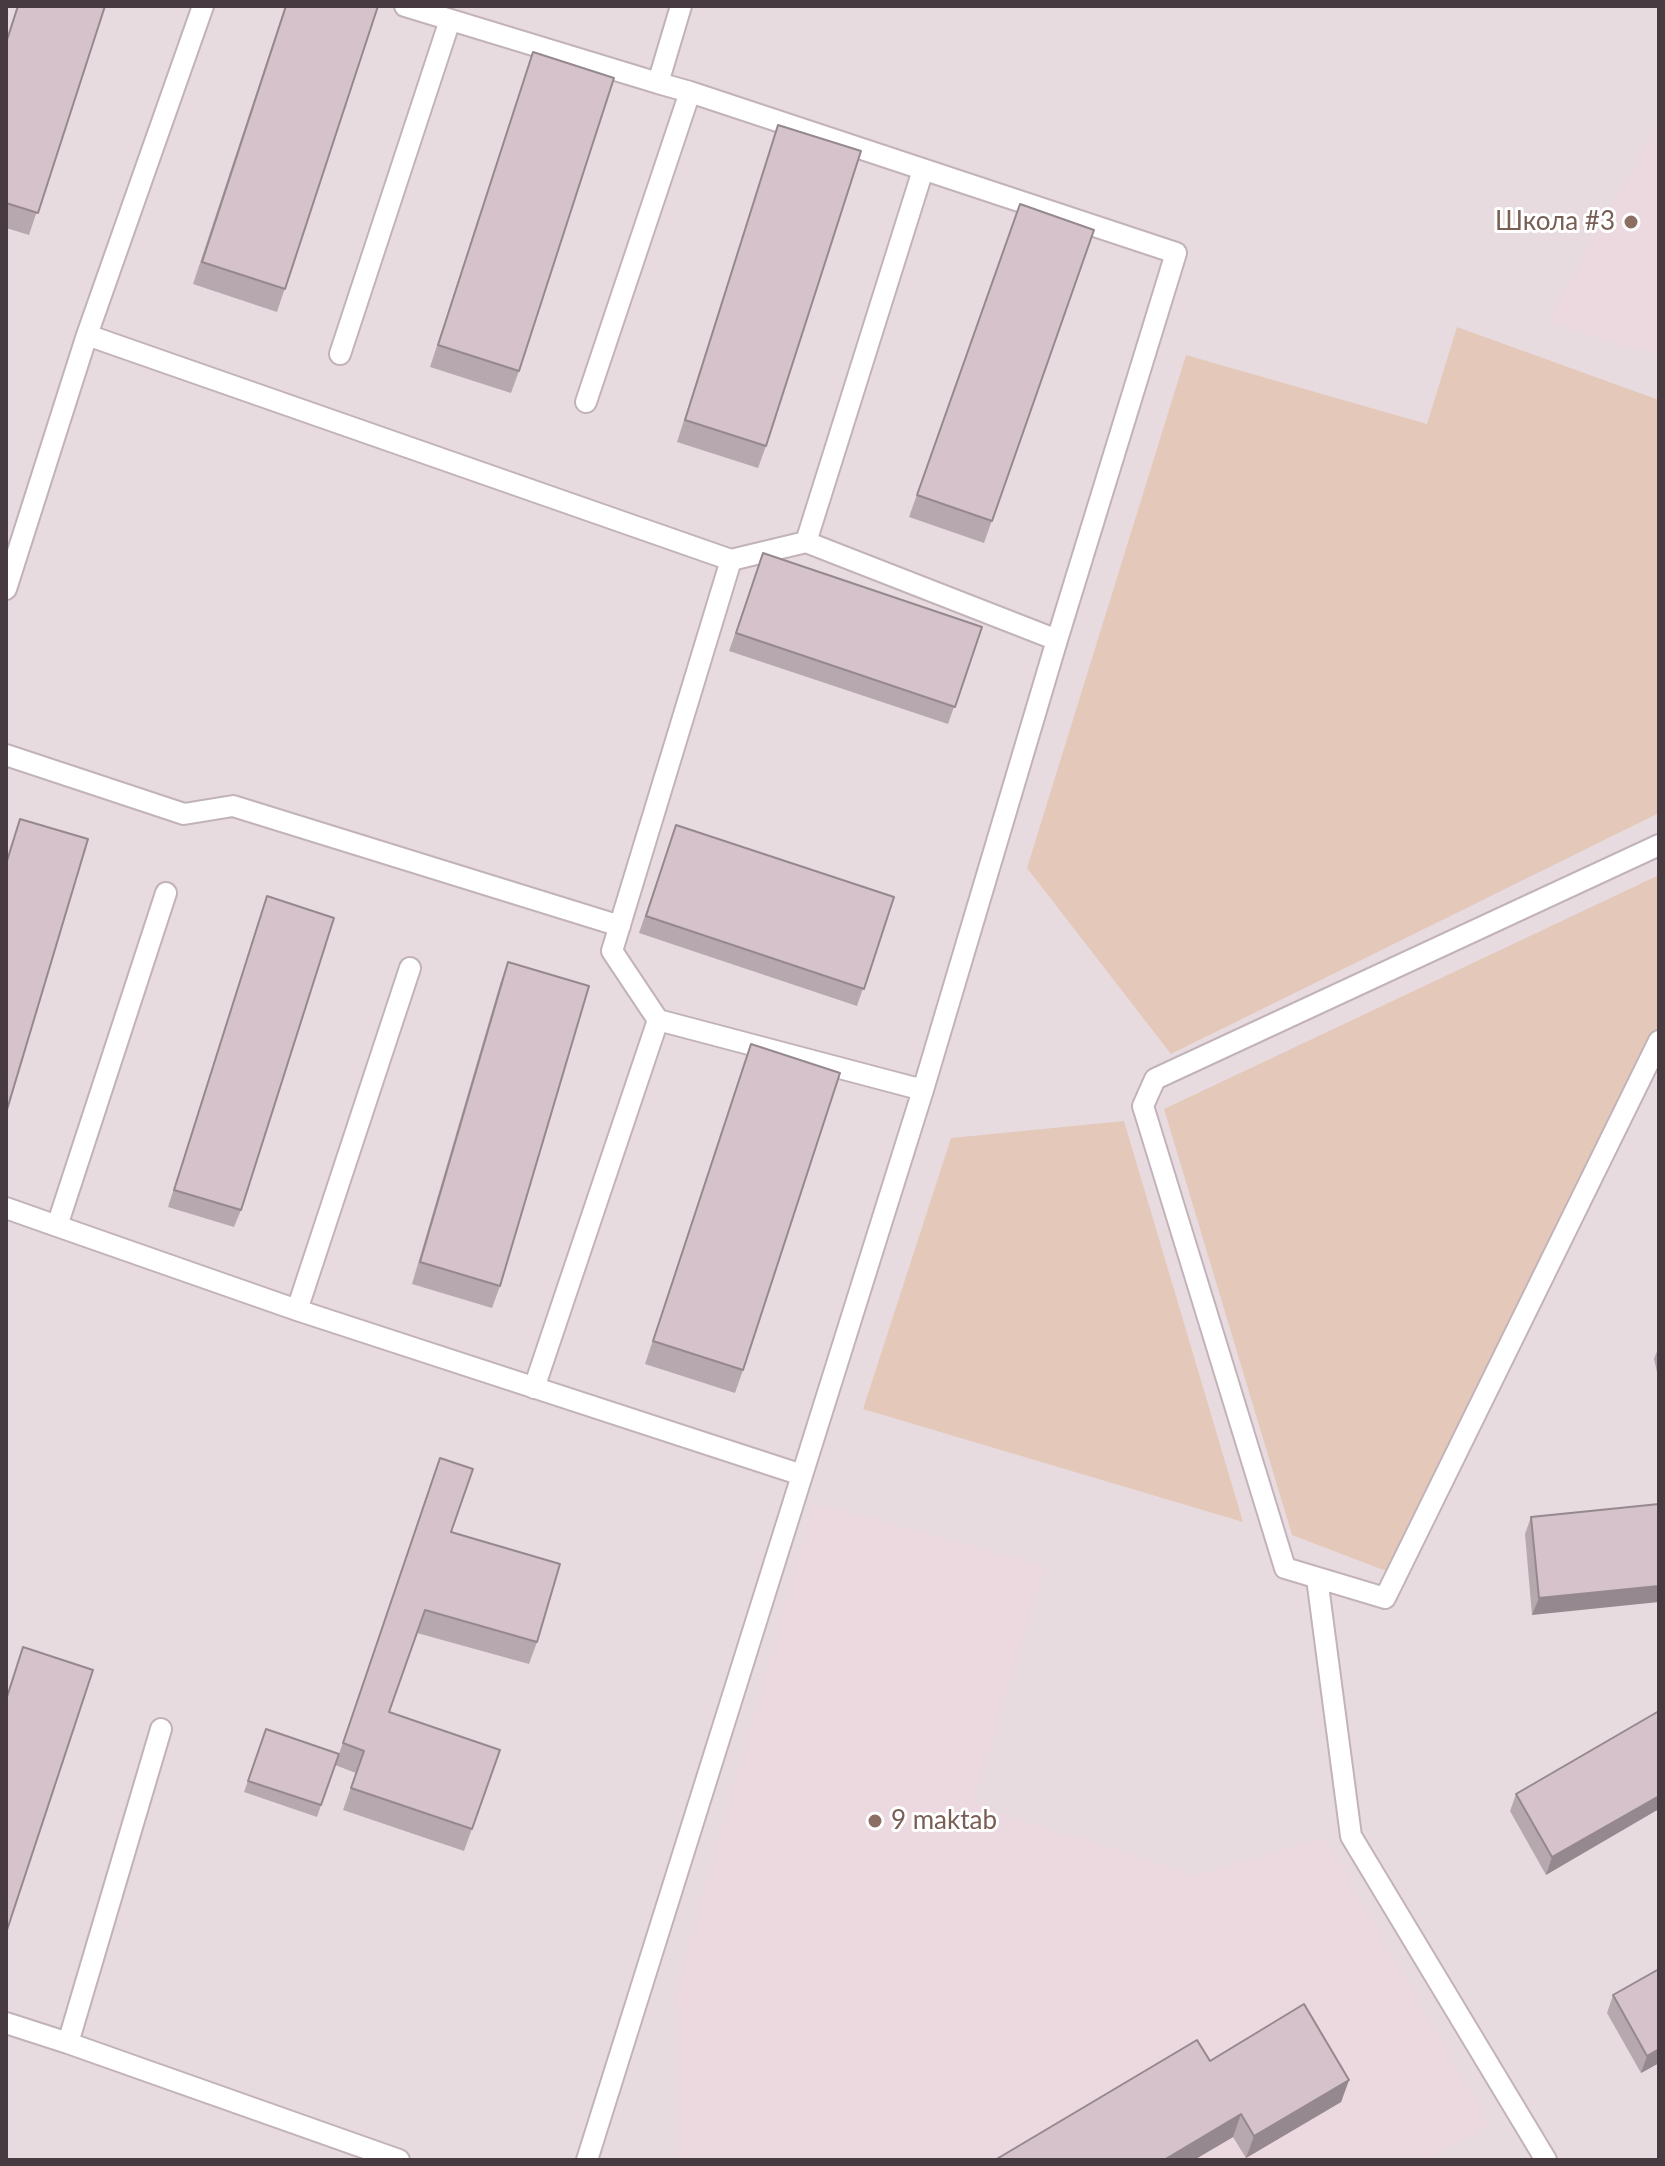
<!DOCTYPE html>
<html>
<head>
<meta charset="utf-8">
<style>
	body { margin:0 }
	#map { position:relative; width:1665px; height:2166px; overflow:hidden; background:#f4ecef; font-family:Lato,sans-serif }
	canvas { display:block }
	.frame { position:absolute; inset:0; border:8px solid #483a41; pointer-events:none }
</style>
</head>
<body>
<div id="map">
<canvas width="1665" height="2166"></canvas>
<div class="frame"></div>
</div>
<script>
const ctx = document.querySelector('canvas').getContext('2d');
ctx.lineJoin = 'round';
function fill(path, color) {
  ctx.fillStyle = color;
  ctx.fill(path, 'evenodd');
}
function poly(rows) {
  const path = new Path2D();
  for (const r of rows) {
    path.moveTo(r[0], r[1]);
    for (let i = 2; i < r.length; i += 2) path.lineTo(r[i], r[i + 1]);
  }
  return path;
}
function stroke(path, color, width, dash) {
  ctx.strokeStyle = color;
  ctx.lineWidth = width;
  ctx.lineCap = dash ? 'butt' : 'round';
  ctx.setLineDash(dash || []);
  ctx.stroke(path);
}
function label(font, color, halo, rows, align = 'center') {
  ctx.font = font + ' Lato,sans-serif';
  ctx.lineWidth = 6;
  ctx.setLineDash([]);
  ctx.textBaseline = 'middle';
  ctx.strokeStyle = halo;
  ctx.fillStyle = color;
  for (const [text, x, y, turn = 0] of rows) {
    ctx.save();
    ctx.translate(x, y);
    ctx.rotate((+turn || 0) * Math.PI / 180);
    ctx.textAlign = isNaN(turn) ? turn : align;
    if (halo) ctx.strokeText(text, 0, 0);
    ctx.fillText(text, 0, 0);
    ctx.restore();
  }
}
fill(poly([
	[6,6,1659,6,1659,2160,6,2160]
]), '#e8dbe0');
fill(poly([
	[1659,122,1659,356,1547,322],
	[814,1503,1045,1566,973,1804,1195,1876,1325,1838,1489,2123,1427,2160,677,2160,675,1993]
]), '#ecd8df');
fill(poly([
	[1457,327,1659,400,1659,813,1171,1054,1027,868,1186,355,1427,424],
	[1659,875,1659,1031,1386,1571,1292,1535,1164,1109],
	[1124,1121,1243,1522,863,1409,951,1138]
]), '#e4c9ba');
const lane = poly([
	[405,6,658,83,681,6],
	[87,335,731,560,806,542,923,170],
	[340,354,450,20],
	[586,402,690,92],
	[806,542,1057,640],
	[6,589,87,335,203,6],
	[6,755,184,814,233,806,620,926],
	[1659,845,1155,1079,1143,1106,1285,1568,1385,1598,1659,1041],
	[166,893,57,1226,297,1310,802,1475],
	[658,1020,923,1090],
	[6,1208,57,1226],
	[297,1310,410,968],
	[534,1388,658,1020,612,951,731,560],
	[1317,1578,1351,1836,1546,2160],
	[6,2023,68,2043,399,2160],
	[68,2043,161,1729],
	[587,2160,923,1090,1057,640,1176,253,690,92,658,83]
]);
stroke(lane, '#c2b2b9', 24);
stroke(lane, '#fff', 20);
fill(poly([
	[17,6,105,6,29,235,6,228,6,41],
	[285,6,378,6,277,312,193,284],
	[533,52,519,371,511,393,430,367],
	[778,125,766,446,758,468,677,442],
	[1020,204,1094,230,984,543,909,517],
	[763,553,982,627,948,724,729,651],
	[676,825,894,897,857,1006,639,933],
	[267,896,241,1210,234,1227,168,1207],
	[508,962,500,1286,492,1308,412,1284,500,984],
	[751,1044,743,1370,735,1393,645,1364],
	[1659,1346,1659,1381,1654,1359],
	[432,1480,451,1532,537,1642,529,1664,417,1633,389,1712,500,1750,464,1851,343,1810,356,1773,335,1765,317,1817,244,1792,266,1729,339,1754],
	[1659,1504,1532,1615,1525,1534,1531,1517],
	[1659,1711,1546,1875,1510,1811,1516,1794],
	[1659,1969,1659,2063,1641,2073,1607,2013,1613,1995],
	[1210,2061,1349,2080,1341,2102,1246,2158,1233,2137,1194,2160,995,2160]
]), '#b7a7af');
fill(poly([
	[1659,1586,1659,1602,1532,1615,1539,1598],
	[1659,1796,1659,1809,1546,1875,1552,1857],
	[1659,2049,1659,2063,1641,2073,1647,2056],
	[1349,2080,1341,2102,1246,2158,1254,2136],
	[1241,2114,1233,2137,1194,2160,1164,2160]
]), '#95888e');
const building = poly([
	[18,6,105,6,38,213,6,203,6,43,18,6],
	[286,6,378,6,285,289,202,262,286,6],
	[533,52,614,78,519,371,438,345,533,52],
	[778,125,861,151,766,446,685,420,778,125],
	[1020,204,1094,230,992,521,917,495,1020,204],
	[763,553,982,627,955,707,736,633,763,553],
	[20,819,88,839,6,1113,6,864,20,819],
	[676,825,894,897,864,989,646,916,676,825],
	[267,896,334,918,241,1210,174,1190,267,896],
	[508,962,589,986,500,1286,420,1262,508,962],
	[751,1044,840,1073,743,1370,653,1341,751,1044],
	[440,1458,473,1469,451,1532,560,1564,537,1642,425,1610,389,1712,500,1750,472,1829,351,1788,364,1751,343,1743,440,1458],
	[1659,1504,1659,1586,1539,1598,1531,1517,1659,1504],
	[23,1647,93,1670,6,1933,6,1700,23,1647],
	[1659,1711,1659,1796,1552,1857,1516,1794,1659,1711],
	[266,1729,339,1754,321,1805,248,1781,266,1729],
	[1659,1969,1659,2049,1647,2056,1613,1995,1659,1969],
	[1304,2004,1349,2080,1254,2136,1241,2114,1164,2160,995,2160,1197,2040,1210,2061,1304,2004]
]);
fill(building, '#d5c2cb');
stroke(building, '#95888e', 2);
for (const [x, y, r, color] of [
	[1631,222,8,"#8d6e63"],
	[875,1821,8,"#8d6e63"]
]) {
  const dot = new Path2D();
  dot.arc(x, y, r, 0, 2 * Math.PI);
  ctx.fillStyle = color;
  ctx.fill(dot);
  stroke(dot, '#fff', 3);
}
label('26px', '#785e54', '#fff', [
	["Школа #3",1615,222],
	["9 maktab",891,1821,"left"]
], 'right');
</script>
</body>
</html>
